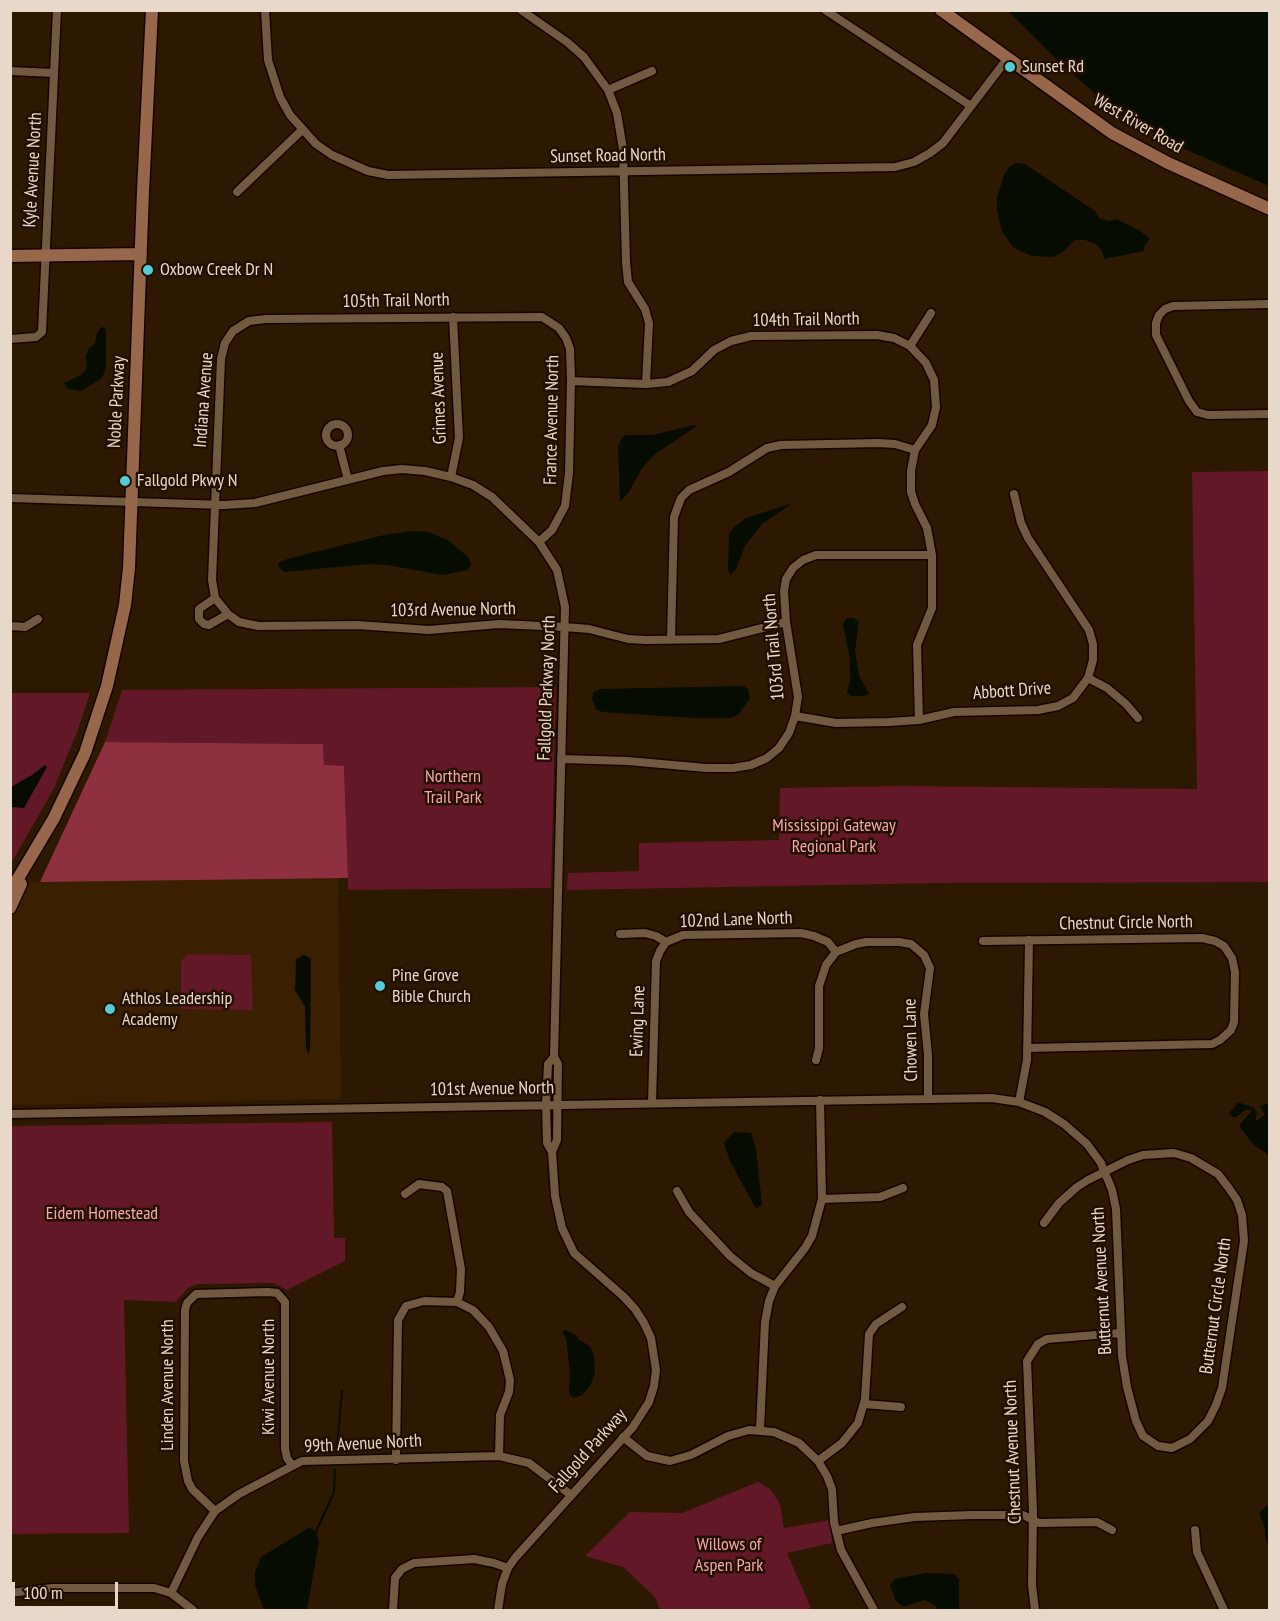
<!DOCTYPE html>
<html>
<head>
<meta charset="utf-8">
<style>
	body { margin:0 }
	#map { position:relative; width:1280px; height:1621px; overflow:hidden; background:#2d1901; font-family:"PT Sans Narrow",sans-serif }
	canvas { display:block }
	.frame { position:absolute; inset:0; border:12px solid #e7d8ca; pointer-events:none }
	.scale { position:absolute; left:12px; top:1582px; width:106px; height:27px; box-sizing:border-box; border:3px solid #e7d8ca; border-top:0; padding-left:8px; font-size:18px; line-height:21px; white-space:nowrap; color:#e7d8ca; -webkit-text-stroke:4px #230f00; paint-order:stroke }
</style>
</head>
<body>
<div id="map">
<canvas width="1280" height="1621"></canvas>
<div class="frame"></div>
<div class="scale">100 m</div>
</div>
<script>
const ctx = document.querySelector('canvas').getContext('2d');
ctx.lineJoin = 'round';
function fill(path, color) {
  ctx.fillStyle = color;
  ctx.fill(path, 'evenodd');
}
function poly(rows) {
  const path = new Path2D();
  for (const r of rows) {
    if (r.length === 3) {
      path.moveTo(r[0] + r[2], r[1]);
      path.arc(r[0], r[1], r[2], 0, 2 * Math.PI);
      continue;
    }
    path.moveTo(r[0], r[1]);
    for (let i = 2; i < r.length; i += 2) path.lineTo(r[i], r[i + 1]);
  }
  return path;
}
function stroke(path, color, width, dash) {
  ctx.strokeStyle = color;
  ctx.lineWidth = width;
  ctx.lineCap = dash ? 'butt' : 'round';
  ctx.setLineDash(dash || []);
  ctx.stroke(path);
}
function label(font, color, halo, rows, align = 'center') {
  ctx.font = font + ' "PT Sans Narrow",sans-serif';
  ctx.lineWidth = 5;
  ctx.setLineDash([]);
  ctx.textBaseline = 'middle';
  ctx.strokeStyle = halo;
  ctx.fillStyle = color;
  for (const [text, x, y, turn = 0] of rows) {
    ctx.save();
    ctx.translate(x, y);
    ctx.rotate((+turn || 0) * Math.PI / 180);
    ctx.textAlign = isNaN(turn) ? turn : align;
    if (halo) ctx.strokeText(text, 0, 0);
    ctx.fillText(text, 0, 0);
    ctx.restore();
  }
}
fill(poly([
	[338,878,341,1099,11,1105,11,923,18,900,27,882]
]), '#3a2000');
fill(poly([
	[1269,471,1269,882,939,883,567,890,568,873,639,871,639,843,779,840,780,788,902,786,1197,789,1192,472],
	[556,687,551,888,348,890,344,766,324,766,323,744,105,742,122,690],
	[11,693,90,693,77,732,54,788,11,864],
	[187,954,251,955,253,1010,181,1009,181,961],
	[332,1122,334,1238,345,1238,345,1261,287,1290,273,1283,197,1284,188,1288,176,1302,124,1300,129,1533,11,1534,11,1126],
	[758,1482,770,1489,780,1504,784,1528,830,1520,832,1543,787,1553,811,1608,805,1610,660,1610,655,1597,623,1567,585,1556,630,1512,682,1513]
]), '#621827');
fill(poly([
	[105,742,323,744,324,765,344,766,348,878,40,882]
]), '#8e3040');
fill(poly([
	[1008,11,1269,11,1269,186,1180,147,1117,113,1054,57],
	[1016,163,1025,164,1095,211,1099,218,1109,221,1116,219,1139,230,1149,238,1147,243,1144,246,1144,251,1104,259,1102,251,1096,244,1085,240,1075,240,1063,252,1053,257,1032,256,1014,248,1002,232,997,210,997,198,1004,175,1010,166],
	[101,327,105,328,106,333,106,368,102,378,81,391,68,389,64,383,81,375,86,370,87,362,85,357,89,348,95,344,97,333],
	[694,425,697,426,654,455,642,468,629,492,620,502,618,447,622,437,626,435,653,435],
	[793,503,763,523,745,546,735,571,730,575,728,569,729,534,735,526,746,518],
	[411,531,428,532,448,540,468,557,471,563,468,570,443,575,387,565,369,564,284,572,278,566,278,563,287,559,384,535],
	[847,618,853,618,859,621,855,651,859,675,869,694,864,696,852,696,847,693,850,680,850,660,843,624],
	[744,686,748,689,750,697,749,700,738,715,730,718,693,718,602,712,597,710,592,700,593,693,599,689],
	[45,765,47,767,24,808,12,807,11,787,32,775],
	[304,955,310,958,311,962,310,1049,308,1055,306,1046,305,1007,295,990,296,959],
	[1238,1102,1254,1108,1257,1113,1255,1122,1265,1115,1260,1106,1269,1103,1269,1155,1253,1144,1239,1126,1252,1110,1245,1110,1236,1117,1232,1117,1229,1113],
	[734,1132,751,1133,756,1149,762,1204,756,1209,730,1161,724,1143],
	[565,1330,576,1335,579,1340,590,1346,594,1355,595,1373,590,1386,582,1395,574,1398,569,1394,570,1373,566,1339,562,1332],
	[1269,1505,1270,1505,1269,1549,1265,1537,1265,1528,1259,1513,1266,1506],
	[310,1527,316,1532,319,1541,307,1610,264,1610,255,1585,255,1572,261,1557],
	[926,1573,954,1574,959,1579,959,1610,938,1610,936,1606,924,1600,906,1606,902,1606,896,1601,890,1585,895,1579]
]), '#070c00');
stroke(poly([
	[337,1447,342,1391],
	[315,1534,334,1492,335,1469]
]), '#070c00', 2);
const street = poly([
	[265,10,268,60,280,97,290,115,316,144,332,155,368,171,388,175,895,167,914,162,930,153,943,143,1007,59],
	[521,10,567,42,584,57,608,90,617,113,623,149,626,262,628,282,645,309,649,323,646,384],
	[825,10,971,106],
	[10,71,54,73],
	[608,90,652,71],
	[237,192,302,130],
	[1270,304,1173,306,1165,309,1159,315,1156,323,1156,335,1189,401,1197,412,1208,415,1270,414],
	[10,339,36,337,42,332,57,10],
	[910,346,931,313],
	[571,381,646,384,668,382,692,371,714,350,731,341,751,336,877,335,894,338,910,346,926,363,934,380,936,407,932,425,915,450,911,471,911,492,915,504,927,528,932,555,932,608,917,645,919,720],
	[337,435,11],
	[339,445,348,480],
	[451,477,459,438,453,317],
	[10,498,224,505,255,503,383,471,402,469,425,471,451,477,473,485,492,497,539,542,557,570,565,607,554,1057,558,1064,557,1140,552,1152,555,1196,562,1228,574,1253,624,1297,635,1309,644,1323,651,1338,656,1370,654,1386,649,1402,633,1427,515,1558,508,1568,502,1584,498,1610],
	[539,542,552,530,565,506,569,473,571,381,570,349,566,338,559,328,542,317,266,319,249,321,233,331,225,343,221,359,212,580,215,598,228,614,239,622,258,626,357,625,429,630,499,624,565,627,589,629,628,639,646,640,719,639,786,622],
	[215,598,199,609,199,619,204,624,209,625,228,614],
	[10,626,25,627,38,619],
	[671,639,674,517,681,498,689,490,729,472,767,448,781,445,879,443,895,444,915,450],
	[1088,678,1107,688,1126,704,1138,718],
	[795,716,836,723,889,722,919,720,954,712,1038,710,1058,706,1073,698,1088,678,1093,660,1093,644,1089,630,1028,538,1021,523,1014,494],
	[561,759,628,761,706,768,733,768,751,765,767,758,779,748,789,733,795,716,798,697,786,622,784,591,786,579,793,568,803,560,816,555,932,555],
	[620,934,645,933,656,936,666,942,683,935,801,933,814,936,828,942,836,952,856,944,866,942,899,942,911,944,924,955,930,968,924,1014,928,1055,928,1099],
	[983,941,1202,938,1215,941,1224,946,1232,958,1235,972,1234,1022,1231,1030,1220,1040,1212,1044,1027,1048],
	[816,1060,819,1048,819,986,826,965,836,952],
	[1019,1102,1027,1060,1029,940],
	[652,1103,656,961,660,951,666,942],
	[10,1114,928,1099,992,1098,1019,1102,1045,1112,1064,1124,1087,1144,1101,1163,1104,1172,1108,1180,1112,1190,1116,1209,1122,1356,1127,1387,1136,1421,1143,1436,1158,1446,1172,1448,1190,1439,1208,1421,1216,1405,1222,1388,1244,1241,1242,1215,1237,1200,1228,1187,1218,1174,1191,1158,1174,1153,1143,1155,1128,1160,1088,1180,1077,1187,1059,1203,1044,1223],
	[552,1152,547,1143,546,1104,548,1064,554,1057],
	[677,1191,689,1212,730,1256,751,1273,775,1286],
	[405,1194,419,1184,442,1187,447,1191,461,1269,460,1292,457,1302],
	[822,1199,880,1197,903,1188],
	[864,1404,901,1407],
	[760,1429,765,1322,769,1301,775,1286,805,1248,812,1236,822,1199,820,1100],
	[623,1437,647,1456,670,1461,691,1455,728,1436,749,1430,774,1432,799,1443,818,1461,827,1476,832,1489,834,1522,841,1550,874,1610],
	[396,1460,398,1320,406,1306,424,1301,457,1302,473,1310,489,1327,503,1351,510,1380,509,1392,500,1415,499,1456],
	[818,1461,842,1443,858,1423,865,1399,869,1334,876,1324,902,1307],
	[215,1511,192,1489,188,1481,184,1461,185,1310,187,1303,196,1294,268,1292,277,1293,285,1302,285,1448,287,1458,292,1465],
	[1195,1530,1197,1552,1224,1610],
	[836,1531,872,1523,915,1517,972,1515,1023,1515,1039,1523,1097,1522,1112,1530],
	[10,1593,52,1588,154,1588,171,1593,193,1610],
	[171,1593,198,1537,215,1511,239,1494,302,1461,499,1456,529,1463,571,1495],
	[393,1610,395,1578,402,1569,414,1563,474,1559,494,1563,508,1568],
	[1035,1610,1032,1585,1033,1511,1027,1361,1038,1344,1047,1339,1120,1333]
]);
const secondary = poly([
	[941,10,1112,133,1168,163,1270,209],
	[10,256,141,254],
	[10,892,54,818,85,753,107,686,125,605,129,568,143,191,152,10],
	[10,908,21,884]
]);
stroke(street, '#150400', 11);
stroke(secondary, '#150400', 15);
stroke(street, '#725a40', 8);
stroke(secondary, '#96674a', 12);
for (const [x, y, r, color] of [
	[1010,67,6,"#52ccd6"],
	[148,270,6,"#52ccd6"],
	[125,481,6,"#52ccd6"],
	[380,986,6,"#52ccd6"],
	[110,1009,6,"#52ccd6"]
]) {
  const dot = new Path2D();
  dot.arc(x, y, r, 0, 2 * Math.PI);
  ctx.fillStyle = color;
  ctx.fill(dot);
  stroke(dot, '#230f00', 2);
}
label('18px', '#e7d8ca', '#230f00', [
	["Sunset Rd",1022,67],
	["Oxbow Creek Dr N",160,270],
	["Fallgold Pkwy N",137,481],
	["Pine Grove",392,976],
	["Bible Church",392,997],
	["Athlos Leadership",122,999],
	["Academy",122,1020]
], 'left');
label('18px', '#e7d8ca', '#230f00', [
	["West River Road",1138,124,30],
	["Sunset Road North",608,156,-1],
	["Kyle Avenue North",33,170,-87],
	["105th Trail North",396,301,-1],
	["104th Trail North",806,320,-1],
	["Grimes Avenue",439,398,-92],
	["Indiana Avenue",204,400,-86],
	["Noble Parkway",117,402,-87],
	["France Avenue North",552,420,-89],
	["103rd Avenue North",453,610,-1],
	["103rd Trail North",774,647,-95],
	["Fallgold Parkway North",547,688,-88],
	["Abbott Drive",1012,691,-4],
	["102nd Lane North",736,920,-2],
	["Chestnut Circle North",1126,923,-1],
	["Ewing Lane",638,1021,-88],
	["Chowen Lane",911,1040,-91],
	["101st Avenue North",492,1089,-1],
	["Butternut Avenue North",1102,1281,-93],
	["Butternut Circle North",1216,1306,-82],
	["Kiwi Avenue North",269,1377,-90],
	["Linden Avenue North",168,1385,-90],
	["99th Avenue North",363,1444,-3],
	["Fallgold Parkway",588,1451,-48],
	["Chestnut Avenue North",1013,1452,-92]
]);
label('18px', '#f6a6ae', '#230f00', [
	["Northern",453,777],
	["Trail Park",453,798],
	["Mississippi Gateway",834,826],
	["Regional Park",834,847],
	["Eidem Homestead",102,1214],
	["Willows of",729,1545],
	["Aspen Park",729,1566]
]);
</script>
</body>
</html>
